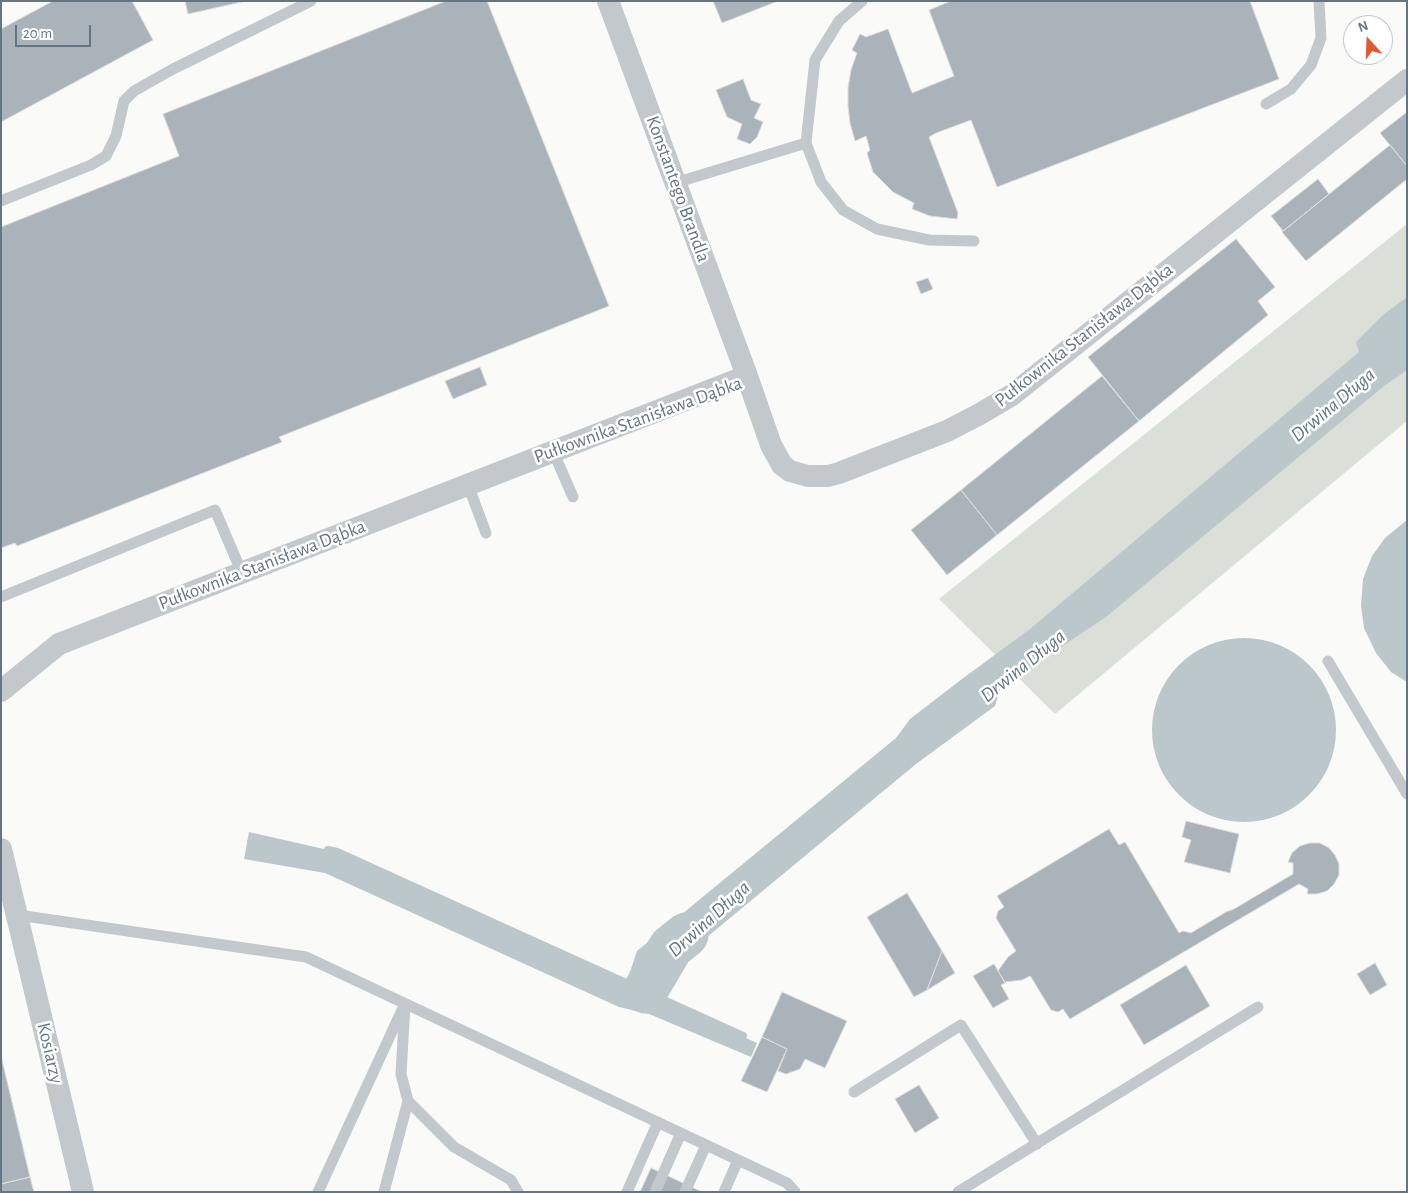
<!DOCTYPE html>
<html>
<head>
<meta charset="utf-8">
<style>
	body { margin:0 }
	#map { position:relative; width:1408px; height:1193px; overflow:hidden; background:#fafaf8; font-family:"Alegreya Sans",sans-serif }
	canvas { display:block }
	.frame { position:absolute; inset:0; border:2px solid #657683; pointer-events:none }
	.north { position:absolute; left:1343px; top:15px; width:50px; height:50px; box-sizing:border-box; background:#fff; border:1px solid #c1c8cd; border-radius:50%; rotate:340deg; font-size:14px; font-weight:700; line-height:20px; text-align:center; color:#657683 }
	.north::after { content:''; display:block; margin:auto; width:18px; height:22px; background:#e4572e; clip-path:polygon(50% 0,100% 100%,50% 72%,0 100%) }
	.scale { position:absolute; left:15px; top:25px; width:76px; height:22px; box-sizing:border-box; border:2px solid #657683; border-top:0; padding-left:6px; font-size:15px; line-height:18px; white-space:nowrap; color:#657683; -webkit-text-stroke:4px #fff; paint-order:stroke }
</style>
</head>
<body>
<div id="map">
<canvas width="1408" height="1193"></canvas>
<div class="frame"></div>
<div class="north">N</div>
<div class="scale">20 m</div>
</div>
<script>
const ctx = document.querySelector('canvas').getContext('2d');
ctx.lineJoin = 'round';
function fill(path, color) {
  ctx.fillStyle = color;
  ctx.fill(path, 'evenodd');
}
function poly(rows) {
  const path = new Path2D();
  for (const r of rows) {
    if (r.length === 3) {
      path.moveTo(r[0] + r[2], r[1]);
      path.arc(r[0], r[1], r[2], 0, 2 * Math.PI);
      continue;
    }
    path.moveTo(r[0], r[1]);
    for (let i = 2; i < r.length; i += 2) path.lineTo(r[i], r[i + 1]);
  }
  return path;
}
function stroke(path, color, width, dash) {
  ctx.strokeStyle = color;
  ctx.lineWidth = width;
  ctx.lineCap = dash ? 'butt' : 'round';
  ctx.setLineDash(dash || []);
  ctx.stroke(path);
}
function label(font, color, halo, rows, align = 'center') {
  ctx.font = font + ' "Alegreya Sans",sans-serif';
  ctx.lineWidth = 5;
  ctx.setLineDash([]);
  ctx.textBaseline = 'middle';
  ctx.strokeStyle = halo;
  ctx.fillStyle = color;
  for (const [text, x, y, turn = 0] of rows) {
    ctx.save();
    ctx.translate(x, y);
    ctx.rotate((+turn || 0) * Math.PI / 180);
    ctx.textAlign = isNaN(turn) ? turn : align;
    if (halo) ctx.strokeText(text, 0, 0);
    ctx.fillText(text, 0, 0);
    ctx.restore();
  }
}
fill(poly([
	[1407,224,1407,421,1055,714,939,599]
]), '#dadfd7');
fill(poly([
	[1407,297,1407,370,1384,386,1106,617,1001,687,995,706,916,764,666,971,649,983,629,975,637,951,896,738,910,719,962,679,1030,629,1359,352,1356,342,1383,315],
	[1407,520,1407,682,1391,672,1376,653,1364,628,1361,606,1363,579,1372,556,1385,538],
	[1244,730,92],
	[249,832,337,852,757,1043,751,1057,649,1014,619,1007,325,873,244,859]
]), '#bbc7cb');
stroke(poly([
	[328,850,337,852,743,1036]
]), '#bbc7cb', 8);
stroke(poly([
	[645,991,671,947,686,935]
]), '#bbc7cb', 45);
const building = poly([
	[53,1,132,1,153,40,1,122,1,29,53,1],
	[185,1,246,1,188,14,185,1],
	[446,1,487,1,609,306,279,437,282,442,17,546,15,543,1,548,1,227,179,156,163,114,446,1],
	[713,1,778,1,722,23,713,1],
	[951,1,1250,1,1279,79,997,187,971,120,936,133,929,137,958,213,957,219,930,216,912,209,914,203,893,192,873,172,867,153,870,150,866,136,855,141,850,123,848,106,848,88,851,70,857,53,852,50,860,34,866,37,888,29,912,93,954,76,929,10,951,1],
	[743,79,751,100,761,104,754,118,763,122,757,137,750,144,737,139,742,124,727,117,716,90,743,79],
	[1407,112,1407,166,1380,133,1407,112],
	[1390,145,1407,166,1407,179,1306,261,1282,232,1390,145],
	[1318,179,1329,194,1283,231,1271,216,1318,179],
	[1236,239,1275,287,1258,301,1268,315,1139,421,1088,357,1236,239],
	[928,278,933,289,921,294,916,282,928,278],
	[480,367,487,385,453,399,445,381,480,367],
	[1102,376,1139,421,997,535,961,490,1102,376],
	[961,490,997,535,947,575,911,530,961,490],
	[1186,821,1239,834,1230,873,1184,862,1191,840,1182,837,1186,821],
	[1109,829,1119,845,1125,842,1179,933,1183,931,1191,933,1226,912,1234,909,1293,874,1293,863,1288,862,1292,853,1300,846,1310,843,1320,843,1329,848,1335,855,1339,864,1339,875,1334,884,1327,891,1317,894,1307,894,1308,889,1299,884,1070,1019,1063,1009,1058,1012,1051,1010,1031,977,1030,976,1022,980,1005,982,998,971,1008,957,1016,951,996,918,998,911,1004,907,997,896,1109,829],
	[907,893,942,951,927,990,914,997,867,917,907,893],
	[942,951,955,973,927,990,942,951],
	[1375,963,1387,985,1370,995,1357,974,1375,963],
	[994,964,1005,983,1001,985,1009,999,993,1008,973,976,994,964],
	[1186,965,1210,1006,1144,1045,1120,1005,1186,965],
	[782,992,847,1021,825,1068,805,1059,800,1069,786,1074,778,1071,787,1049,762,1037,782,992],
	[762,1037,787,1049,767,1092,741,1081,762,1037],
	[1,1056,30,1177,1,1184,1,1056],
	[919,1085,939,1118,915,1133,895,1099,919,1085],
	[651,1168,702,1192,640,1192,651,1168],
	[30,1177,34,1192,1,1192,1,1184,30,1177]
]);
fill(building, '#aab3b9');
stroke(building, '#dcdcda', 1);
stroke(poly([
	[1266,104,1291,89,1311,65,1321,38,1319,1],
	[806,143,821,182,843,210,877,229,929,240,974,241],
	[675,183,806,143,815,60,839,21,862,1],
	[1,201,91,165,106,156,116,136,124,101,134,91,173,69,311,1],
	[553,451,573,497],
	[468,485,486,533],
	[1,597,215,510,242,573],
	[1328,661,1407,794],
	[18,915,306,957,787,1183,795,1192],
	[405,1004,401,1074,408,1101,454,1147,511,1180,518,1192],
	[854,1092,961,1025,1037,1144],
	[318,1192,402,1010],
	[384,1192,408,1101],
	[627,1192,658,1122],
	[655,1192,681,1133],
	[685,1192,706,1145],
	[724,1192,738,1160],
	[958,1192,1258,1007]
]), '#c3c8cc', 11);
stroke(poly([
	[608,1,747,376,771,445,782,465,790,471,808,476,828,476,839,473,947,431,978,415,1012,395,1407,80],
	[1,691,59,644,747,376],
	[1,849,83,1192]
]), '#c3c8cc', 22);
label('19px', '#657683', '#fff', [
	["Konstantego Brandla",678,189,70],
	["Pułkownika Stanisława Dąbka",1084,335,-38],
	["Pułkownika Stanisława Dąbka",638,420,-20],
	["Pułkownika Stanisława Dąbka",262,565,-21],
	["Kosiarzy",50,1053,77]
]);
label('italic 20px', '#60757c', '#fff', [
	["Drwina Długa",1333,405,-40],
	["Drwina Długa",1023,666,-39],
	["Drwina Długa",709,919,-42]
]);
</script>
</body>
</html>
